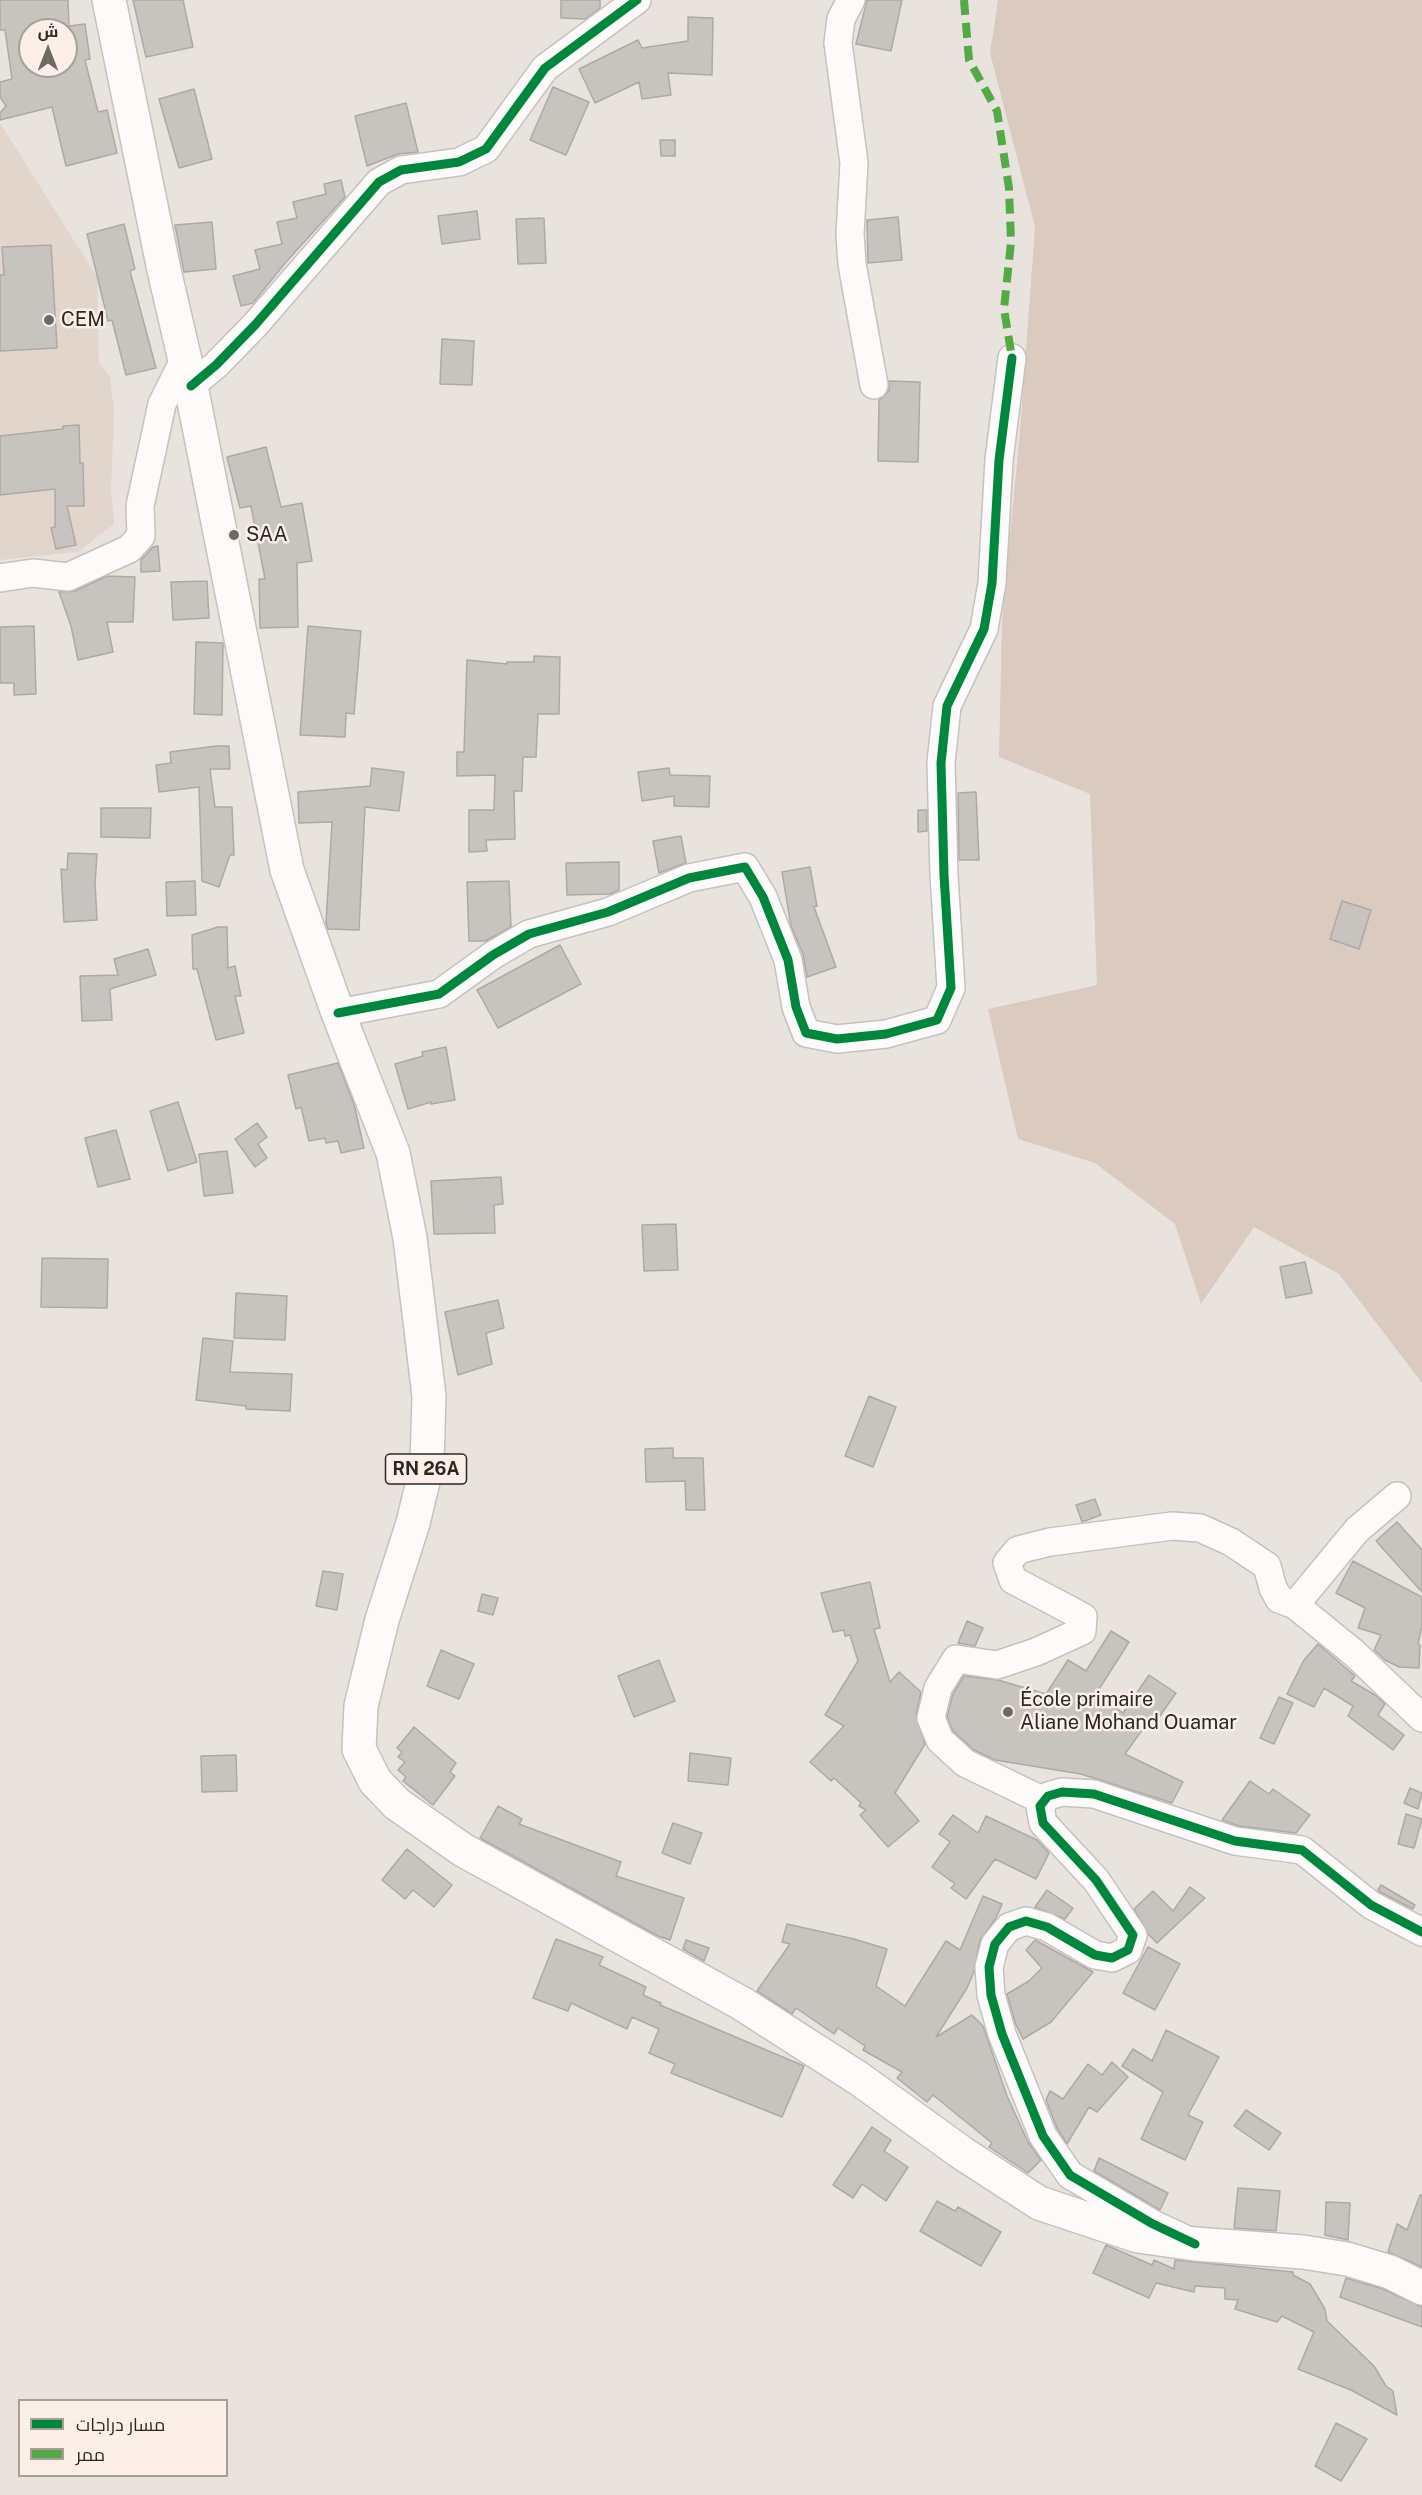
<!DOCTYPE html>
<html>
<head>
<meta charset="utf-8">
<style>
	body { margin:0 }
	#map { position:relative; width:1422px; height:2495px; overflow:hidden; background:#e9e3de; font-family:"Public Sans",Cairo,sans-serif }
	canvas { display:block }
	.legend { position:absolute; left:18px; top:2399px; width:210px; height:78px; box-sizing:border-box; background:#fbefe7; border:2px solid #a89f99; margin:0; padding:8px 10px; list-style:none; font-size:18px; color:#2b2724 }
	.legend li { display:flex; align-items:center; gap:12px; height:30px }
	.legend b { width:30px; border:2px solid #a89f99 }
	.north { position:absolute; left:18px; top:18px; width:60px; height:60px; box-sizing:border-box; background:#fbefe7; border:2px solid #a89f99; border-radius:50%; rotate:0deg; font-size:16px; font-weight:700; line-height:24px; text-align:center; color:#2b2724 }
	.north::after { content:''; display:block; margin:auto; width:21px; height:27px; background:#6e6965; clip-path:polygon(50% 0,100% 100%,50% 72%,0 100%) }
</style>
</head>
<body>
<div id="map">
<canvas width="1422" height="2495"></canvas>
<ul class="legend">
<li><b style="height:8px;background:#00873e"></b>مسار دراجات</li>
<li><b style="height:8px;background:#54aa44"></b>ممر</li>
</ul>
<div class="north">ش</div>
</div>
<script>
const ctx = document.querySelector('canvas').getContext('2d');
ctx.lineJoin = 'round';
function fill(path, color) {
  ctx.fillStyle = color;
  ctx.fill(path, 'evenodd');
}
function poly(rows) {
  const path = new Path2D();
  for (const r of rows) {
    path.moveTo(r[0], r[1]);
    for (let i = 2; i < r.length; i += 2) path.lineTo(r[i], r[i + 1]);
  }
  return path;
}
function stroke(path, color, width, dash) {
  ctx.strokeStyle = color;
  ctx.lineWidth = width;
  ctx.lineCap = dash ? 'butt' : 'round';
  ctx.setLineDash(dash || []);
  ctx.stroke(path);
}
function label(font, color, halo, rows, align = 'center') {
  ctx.font = font + ' "Public Sans",sans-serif';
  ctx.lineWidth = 5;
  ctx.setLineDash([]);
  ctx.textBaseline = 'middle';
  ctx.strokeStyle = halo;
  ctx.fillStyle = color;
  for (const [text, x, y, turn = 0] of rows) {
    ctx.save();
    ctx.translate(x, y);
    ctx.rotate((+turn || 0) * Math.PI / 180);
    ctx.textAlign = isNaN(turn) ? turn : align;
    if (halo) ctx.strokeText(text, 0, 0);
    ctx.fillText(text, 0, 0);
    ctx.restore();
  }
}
fill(poly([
	[0,123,97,277,99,362,110,377,114,411,111,489,114,524,78,552,0,560]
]), '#e2d5cb');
fill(poly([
	[998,0,1422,0,1422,1383,1339,1274,1254,1227,1201,1304,1175,1224,1095,1163,1018,1139,988,1009,1097,985,1090,794,999,757,1002,620,1020,432,1035,227,990,53]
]), '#dacabf');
const building = poly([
	[0,0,68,0,69,26,85,24,90,59,85,60,98,112,107,110,117,153,66,166,52,107,0,120,0,113,6,106,0,97,0,82,12,79,5,30,0,30,0,0],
	[30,30,66,30,66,66,30,66,30,30],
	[133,0,183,0,193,47,146,57,133,0],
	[561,0,600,0,600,8,585,19,561,18,561,0],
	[867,0,902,0,891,51,856,44,867,0],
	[688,17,713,18,712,75,668,73,671,95,642,99,639,82,595,103,579,69,638,40,642,48,688,41,688,17],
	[553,87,589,102,566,155,530,140,553,87],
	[194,89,212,159,179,168,159,99,194,89],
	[406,103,418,152,398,154,367,166,355,116,406,103],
	[660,140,675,140,675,156,661,156,660,140],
	[341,180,345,197,286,262,253,303,241,306,233,276,260,269,255,250,282,244,277,222,297,218,293,202,326,194,324,184,341,180],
	[477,211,480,239,442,244,438,216,477,211],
	[898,217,902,260,868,263,867,220,898,217],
	[544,218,546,263,518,264,516,219,544,218],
	[212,222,216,269,184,272,175,225,212,222],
	[124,224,135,269,130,271,156,368,126,375,112,320,108,321,87,234,124,224],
	[51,245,57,348,0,351,0,275,4,275,2,247,51,245],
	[442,339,474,341,472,385,440,384,442,339],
	[889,381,920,382,918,462,878,461,879,400,889,391,889,381],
	[79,425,80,463,83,463,84,506,67,506,76,545,56,549,51,528,55,527,55,489,0,495,0,436,63,429,63,426,79,425],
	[266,447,281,507,302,503,312,561,297,563,298,627,260,628,259,579,265,579,251,506,240,508,227,457,266,447],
	[158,546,160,571,141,572,141,560,153,547,158,546],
	[107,576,135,577,133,622,107,622,113,652,78,660,71,626,59,592,75,591,107,576],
	[207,581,209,618,173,620,171,582,207,581],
	[34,626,36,694,14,695,14,683,0,683,0,627,34,626],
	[308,626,361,631,354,714,346,713,345,737,300,735,308,626],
	[196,642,223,643,222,715,194,714,196,642],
	[534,656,560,657,559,714,538,714,536,757,523,757,522,791,514,791,515,839,486,840,487,851,469,852,469,810,494,810,495,775,457,776,457,752,464,752,467,660,507,664,507,662,534,662,534,656],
	[216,746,229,746,230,769,210,769,215,807,232,807,234,855,230,855,219,887,202,881,199,787,159,792,156,765,171,763,170,752,216,746],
	[372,768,404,772,399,811,365,807,359,930,328,929,326,923,332,822,299,823,298,792,370,786,372,768],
	[669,768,670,775,710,776,709,807,674,806,674,796,642,801,638,772,669,768],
	[976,792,979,860,959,860,958,793,976,792],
	[101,808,151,808,150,838,101,837,101,808],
	[918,810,927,810,927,831,918,832,918,810],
	[681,836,686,863,659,873,653,841,681,836],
	[68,853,97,854,95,883,97,920,64,922,61,869,67,870,68,853],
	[619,862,619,890,610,894,567,895,566,863,619,862],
	[810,867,817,906,814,907,836,967,807,977,803,954,791,926,782,872,810,867],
	[195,881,196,915,167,916,166,882,195,881],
	[509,881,511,927,486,941,469,941,467,882,509,881],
	[1342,901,1371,910,1359,949,1330,939,1342,901],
	[218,927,227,927,228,968,235,966,241,996,235,996,244,1033,216,1040,197,969,193,969,192,935,218,927],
	[560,945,581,984,498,1028,477,990,560,945],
	[148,949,156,975,110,989,112,1020,82,1021,80,976,118,975,114,959,148,949],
	[446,1047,455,1100,431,1104,431,1102,408,1109,395,1064,423,1056,422,1052,446,1047],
	[338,1063,354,1104,364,1148,341,1153,338,1141,326,1143,325,1138,309,1141,301,1107,296,1109,288,1075,338,1063],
	[178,1102,197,1162,168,1171,150,1111,178,1102],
	[257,1123,267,1137,258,1144,267,1158,255,1167,235,1139,257,1123],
	[116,1130,130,1179,98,1187,85,1138,116,1130],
	[227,1151,233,1193,204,1196,199,1154,227,1151],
	[501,1177,503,1204,494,1205,495,1233,434,1234,431,1181,501,1177],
	[676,1224,678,1270,644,1271,642,1225,676,1224],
	[42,1258,108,1259,107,1308,41,1307,42,1258],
	[1305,1262,1312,1293,1286,1298,1280,1267,1305,1262],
	[236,1293,287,1296,285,1340,234,1338,236,1293],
	[498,1300,504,1328,486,1333,492,1364,458,1375,445,1312,498,1300],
	[203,1338,233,1341,230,1372,292,1374,290,1411,246,1409,246,1406,196,1400,203,1338],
	[869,1396,896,1407,873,1467,845,1456,869,1396],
	[673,1448,673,1458,703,1458,705,1510,686,1510,685,1481,646,1482,645,1449,673,1448],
	[1095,1499,1101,1515,1082,1522,1076,1505,1095,1499],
	[1397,1522,1422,1550,1422,1592,1376,1541,1397,1522],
	[1353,1561,1422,1597,1422,1626,1418,1644,1420,1645,1419,1668,1399,1667,1385,1660,1374,1650,1381,1635,1358,1628,1365,1608,1336,1593,1353,1561],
	[323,1571,343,1574,337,1610,316,1606,323,1571],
	[870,1582,880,1628,874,1629,890,1682,899,1672,921,1692,916,1715,925,1744,895,1793,919,1821,888,1847,860,1815,866,1810,859,1806,861,1803,834,1778,831,1781,810,1762,844,1726,825,1715,858,1661,850,1635,845,1636,844,1630,833,1632,821,1593,870,1582],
	[482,1594,498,1598,493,1615,478,1611,482,1594],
	[967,1621,983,1628,975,1646,958,1643,967,1621],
	[1111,1631,1129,1642,1096,1694,1123,1713,1149,1675,1176,1693,1155,1723,1150,1719,1125,1754,1183,1782,1172,1803,1081,1774,995,1760,974,1750,953,1731,947,1717,953,1694,964,1676,998,1680,1046,1694,1068,1660,1086,1671,1111,1631],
	[1318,1644,1355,1676,1351,1681,1375,1695,1385,1704,1378,1715,1404,1735,1393,1750,1348,1716,1353,1706,1324,1688,1314,1707,1287,1694,1304,1660,1318,1644],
	[441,1650,474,1664,459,1699,427,1686,441,1650],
	[659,1660,675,1701,634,1717,618,1676,659,1660],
	[1279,1697,1293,1703,1274,1744,1260,1738,1279,1697],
	[414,1727,456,1763,450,1772,455,1776,433,1805,403,1781,406,1777,398,1770,405,1762,398,1757,402,1752,397,1748,414,1727],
	[690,1753,731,1758,728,1785,688,1781,690,1753],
	[236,1755,237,1791,202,1792,201,1756,236,1755],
	[1250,1781,1269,1794,1273,1789,1310,1815,1296,1833,1239,1826,1222,1820,1250,1781],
	[1410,1788,1422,1793,1418,1809,1404,1803,1410,1788],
	[498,1806,522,1819,519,1824,621,1862,616,1876,684,1898,670,1940,658,1936,480,1838,498,1806],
	[1406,1814,1422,1819,1414,1848,1398,1844,1406,1814],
	[953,1815,978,1833,986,1816,1037,1840,1049,1853,1036,1879,995,1859,966,1899,951,1888,955,1884,932,1867,950,1842,939,1834,953,1815],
	[673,1823,702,1833,690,1864,662,1853,673,1823],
	[407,1849,452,1885,434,1907,413,1890,405,1899,382,1880,407,1849],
	[1381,1885,1415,1905,1413,1909,1380,1892,1378,1890,1381,1885],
	[1190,1887,1205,1898,1157,1943,1149,1935,1134,1909,1153,1891,1173,1911,1190,1887],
	[1047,1890,1073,1908,1065,1919,1035,1907,1047,1890],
	[983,1896,1002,1904,996,1918,980,1940,974,1972,967,1988,936,2037,972,2015,983,2026,1007,2096,1028,2142,1041,2160,1028,2173,989,2147,992,2143,933,2095,927,2102,897,2078,902,2072,863,2050,865,2046,838,2028,834,2034,796,2008,792,2014,757,1991,790,1944,782,1942,787,1924,854,1939,887,1949,876,1986,905,2006,946,1941,960,1950,983,1896],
	[556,1939,603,1957,599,1965,646,1987,643,1995,661,2003,660,2005,804,2066,782,2117,671,2073,675,2064,649,2053,659,2029,632,2017,627,2029,571,2003,568,2011,533,1998,556,1939],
	[686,1940,709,1948,704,1961,683,1949,686,1940],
	[1035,1940,1093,1972,1051,2022,1023,2039,1016,2025,1007,1994,1029,1981,1042,1968,1026,1950,1035,1940],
	[1148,1947,1180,1964,1155,2010,1123,1993,1148,1947],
	[1166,2030,1219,2057,1188,2115,1203,2122,1185,2160,1141,2139,1163,2092,1122,2066,1133,2049,1152,2061,1166,2030],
	[1112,2062,1128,2077,1097,2112,1089,2107,1067,2144,1057,2128,1046,2100,1050,2091,1063,2099,1088,2064,1102,2075,1112,2062],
	[1246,2110,1281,2133,1269,2150,1234,2126,1246,2110],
	[872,2127,891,2140,884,2151,908,2167,886,2201,862,2184,853,2198,833,2185,872,2127],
	[1099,2158,1168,2193,1160,2210,1094,2171,1099,2158],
	[1238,2188,1280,2191,1276,2231,1234,2228,1238,2188],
	[1420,2195,1422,2195,1422,2267,1388,2252,1397,2224,1407,2230,1420,2195],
	[937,2201,955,2211,958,2207,1001,2232,981,2266,920,2231,937,2201],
	[1326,2202,1350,2203,1348,2240,1325,2235,1326,2202],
	[1106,2245,1152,2265,1154,2260,1174,2269,1175,2260,1293,2272,1293,2275,1310,2284,1325,2309,1327,2321,1374,2366,1386,2386,1393,2391,1397,2415,1351,2390,1298,2369,1314,2332,1282,2316,1277,2322,1235,2309,1238,2300,1225,2299,1225,2288,1195,2286,1194,2292,1156,2283,1149,2298,1093,2273,1106,2245],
	[1346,2278,1383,2289,1422,2307,1422,2327,1340,2297,1346,2278],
	[1336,2423,1367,2439,1341,2481,1315,2466,1336,2423]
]);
fill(building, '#c7c3bf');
stroke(building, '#aea9a5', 1.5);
const minor = poly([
	[851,0,841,19,838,43,854,163,850,234,852,264,874,385],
	[191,386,216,365,255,325,379,182,401,170,459,162,486,149,545,68,637,0],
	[0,578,33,573,68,577,129,549,141,536,140,506,162,404,184,360],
	[338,1013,439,994,493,955,529,934,608,912,689,878,745,867,763,897,788,960,796,1007,806,1033,837,1039,886,1034,937,1020,951,988,944,875,941,763,947,706,984,629,992,583,999,460,1012,358],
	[1295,1605,1357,1530,1397,1496],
	[1044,1801,965,1763,940,1740,931,1718,938,1688,956,1659,997,1665,1036,1652,1082,1631,1083,1617,1013,1580,1007,1563,1018,1550,1050,1542,1172,1526,1200,1528,1231,1542,1267,1566,1273,1588,1279,1599,1295,1605,1354,1653,1422,1718],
	[1181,2237,1153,2224,1070,2175,1043,2136,1002,2034,991,1995,989,1967,995,1944,1009,1927,1026,1921,1047,1927,1095,1955,1112,1958,1128,1950,1133,1935,1096,1880,1043,1823,1040,1806,1048,1796,1062,1792,1094,1794,1235,1841,1302,1850,1371,1905,1422,1932]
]);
const major = poly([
	[109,0,164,270,191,386,287,870,338,1013,393,1153,410,1238,429,1396,427,1465,413,1523,382,1620,361,1706,359,1749,375,1781,397,1804,463,1850,741,2003,858,2078,962,2153,1039,2203,1138,2236,1195,2244,1303,2252,1347,2259,1390,2272,1422,2288]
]);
stroke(minor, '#c6c1bd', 30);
stroke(major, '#c6c1bd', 36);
stroke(minor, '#fcfbfa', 27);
stroke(major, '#fcfbfa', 33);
stroke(poly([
	[964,0,969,60,997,111,1009,188,1011,242,1004,309,1012,358]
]), '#54aa44', 8, [15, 8]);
stroke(poly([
	[191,386,216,365,255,325,379,182,401,170,459,162,486,149,545,68,637,0],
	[338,1013,439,994,493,955,529,934,608,912,689,878,745,867,763,897,788,960,796,1007,806,1033,837,1039,886,1034,937,1020,951,988,944,875,941,763,947,706,984,629,992,583,999,460,1012,358],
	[1195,2244,1153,2224,1070,2175,1043,2136,1002,2034,991,1995,989,1967,995,1944,1009,1927,1026,1921,1047,1927,1095,1955,1112,1958,1128,1950,1133,1935,1096,1880,1043,1823,1040,1806,1048,1796,1062,1792,1094,1794,1235,1841,1302,1850,1371,1905,1422,1932]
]), '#00873e', 9);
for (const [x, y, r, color] of [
	[49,320,6,"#6e6965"],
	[234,535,6,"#6e6965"],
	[1008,1712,6,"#6e6965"]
]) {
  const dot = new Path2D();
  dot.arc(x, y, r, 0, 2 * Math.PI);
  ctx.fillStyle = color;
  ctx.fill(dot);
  stroke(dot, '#fbefe7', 2);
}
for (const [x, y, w] of [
	[426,1469,81]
]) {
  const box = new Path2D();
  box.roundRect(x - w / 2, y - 15, w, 30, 4.5);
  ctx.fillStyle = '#fbefe7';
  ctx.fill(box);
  stroke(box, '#2b2724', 1.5);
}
label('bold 18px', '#2b2724', null, [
	["RN 26A",426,1469]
]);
label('20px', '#2b2724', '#fbefe7', [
	["CEM",61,320],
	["SAA",246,535],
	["École primaire",1020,1700],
	["Aliane Mohand Ouamar",1020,1723]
], 'left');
</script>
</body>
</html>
